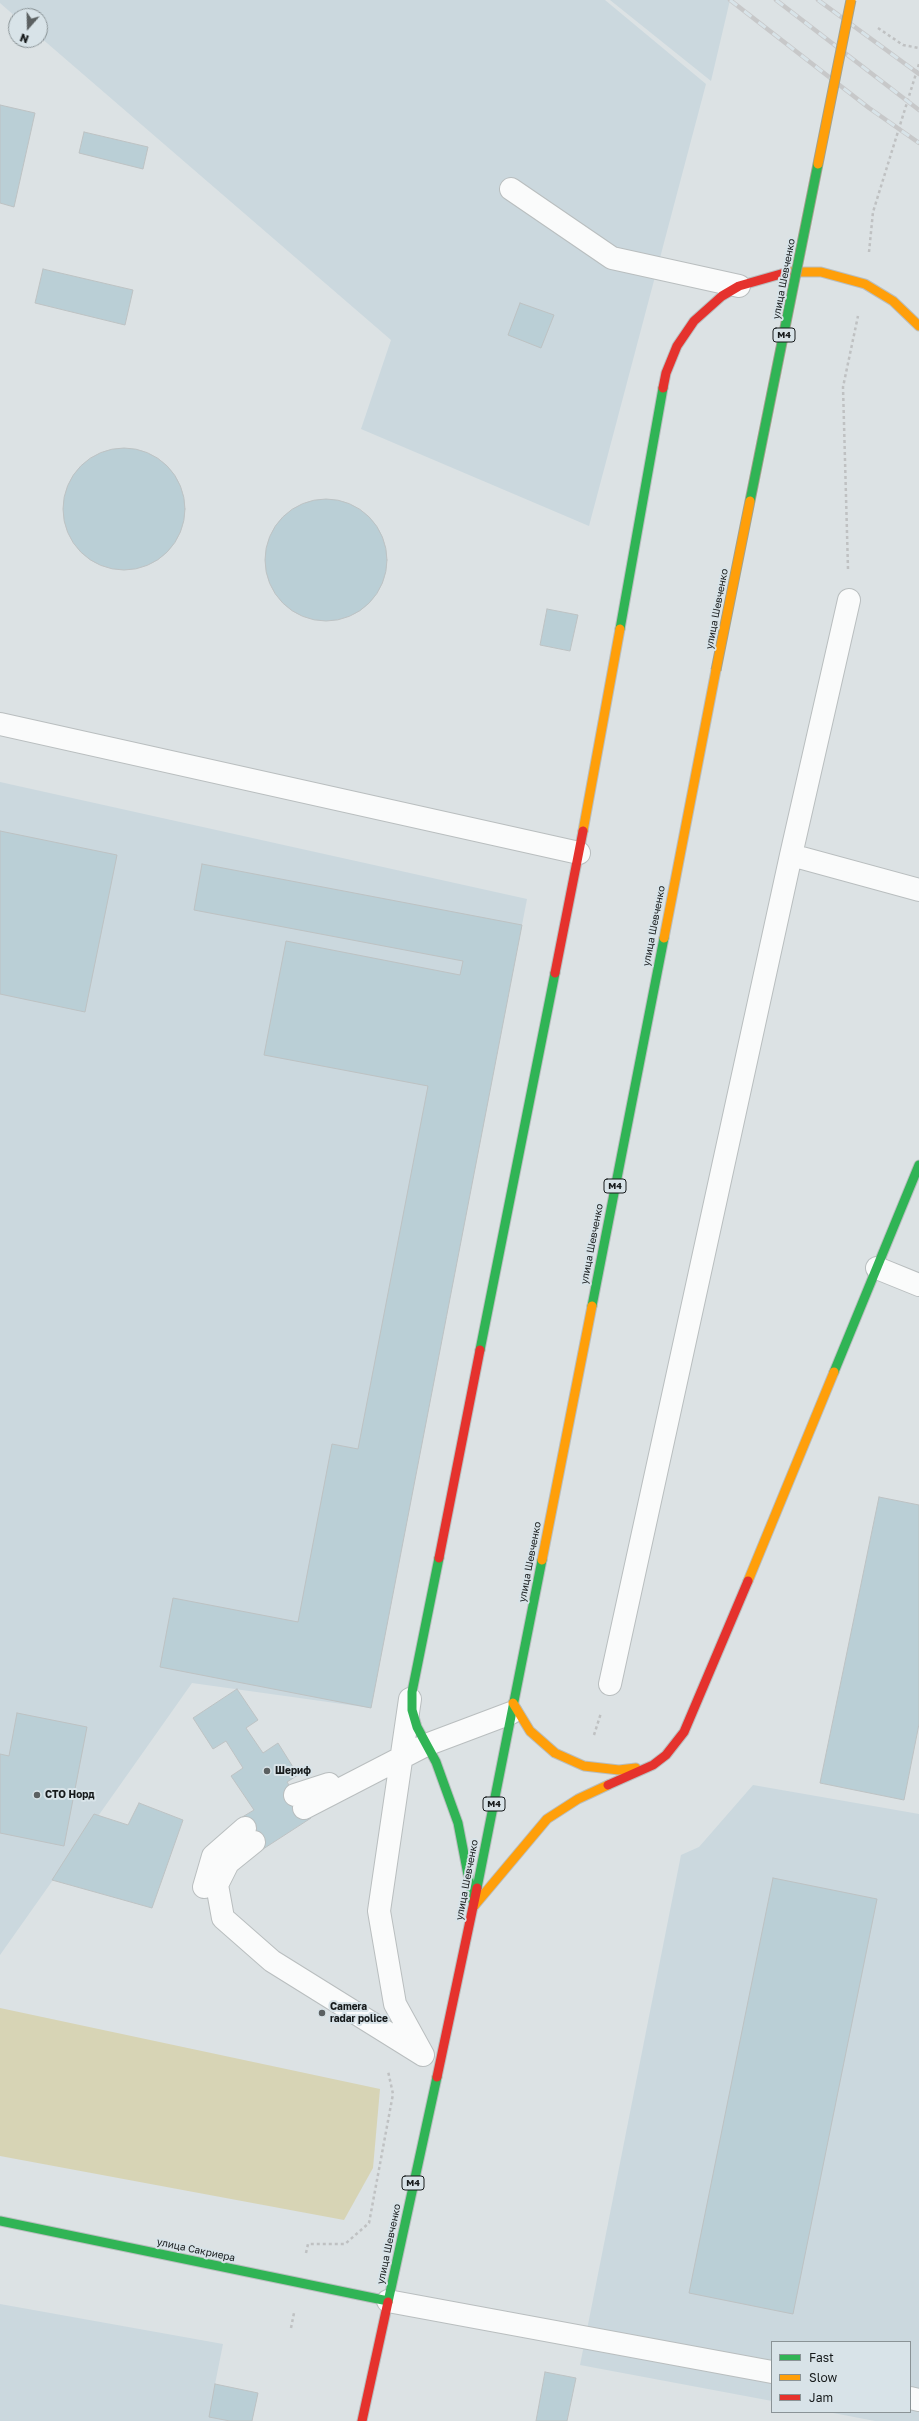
<!DOCTYPE html>
<html>
<head>
<meta charset="utf-8">
<style>
	body { margin:0 }
	#map { position:relative; width:919px; height:2421px; overflow:hidden; background:#dce2e4; font-family:"Golos Text",sans-serif }
	canvas { display:block }
	.legend { position:absolute; left:771px; top:2341px; width:140px; height:72px; box-sizing:border-box; background:#d8e3e8; border:1px solid #8a9396; margin:0; padding:5px 7px; list-style:none; font-size:12px; color:#161a1b }
	.legend li { display:flex; align-items:center; gap:8px; height:20px }
	.legend b { width:20px; border:1px solid #8a9396 }
	.north { position:absolute; left:8px; top:8px; width:40px; height:40px; box-sizing:border-box; background:#d8e3e8; border:1px solid #8a9396; border-radius:50%; rotate:200deg; font-size:11px; font-weight:700; line-height:16px; text-align:center; color:#161a1b }
	.north::after { content:''; display:block; margin:auto; width:14px; height:18px; background:#5b6061; clip-path:polygon(50% 0,100% 100%,50% 72%,0 100%) }
</style>
</head>
<body>
<div id="map">
<canvas width="919" height="2421"></canvas>
<ul class="legend">
<li><b style="height:5px;background:#30b455"></b>Fast</li>
<li><b style="height:5px;background:#ff9f0a"></b>Slow</li>
<li><b style="height:5px;background:#e5322d"></b>Jam</li>
</ul>
<div class="north">N</div>
</div>
<script>
const ctx = document.querySelector('canvas').getContext('2d');
ctx.lineJoin = 'round';
function fill(path, color) {
  ctx.fillStyle = color;
  ctx.fill(path, 'evenodd');
}
function poly(rows) {
  const path = new Path2D();
  for (const r of rows) {
    if (r.length === 3) {
      path.moveTo(r[0] + r[2], r[1]);
      path.arc(r[0], r[1], r[2], 0, 2 * Math.PI);
      continue;
    }
    path.moveTo(r[0], r[1]);
    for (let i = 2; i < r.length; i += 2) path.lineTo(r[i], r[i + 1]);
  }
  return path;
}
function stroke(path, color, width, dash) {
  ctx.strokeStyle = color;
  ctx.lineWidth = width;
  ctx.lineCap = dash ? 'butt' : 'round';
  ctx.setLineDash(dash || []);
  ctx.stroke(path);
}
function label(font, color, halo, rows, align = 'center') {
  ctx.font = font + ' "Golos Text",sans-serif';
  ctx.lineWidth = 4;
  ctx.setLineDash([]);
  ctx.textBaseline = 'middle';
  ctx.strokeStyle = halo;
  ctx.fillStyle = color;
  for (const [text, x, y, turn = 0] of rows) {
    ctx.save();
    ctx.translate(x, y);
    ctx.rotate((+turn || 0) * Math.PI / 180);
    ctx.textAlign = isNaN(turn) ? turn : align;
    if (halo) ctx.strokeText(text, 0, 0);
    ctx.fillText(text, 0, 0);
    ctx.restore();
  }
}
fill(poly([
	[0,0,605,0,706,84,589,526,361,429,391,340,40,37,40,16,16,17,0,3],
	[610,0,730,0,711,81],
	[0,782,527,899,371,1708,192,1683,0,1955],
	[753,1785,919,1814,919,2421,875,2421,828,2412,910,2412,910,2342,772,2342,772,2401,580,2365,681,1855,699,1847],
	[0,2304,223,2344,215,2384,258,2393,252,2421,0,2421]
]), '#cbd8de');
fill(poly([
	[0,2008,380,2089,373,2168,344,2220,0,2156]
]), '#d7d4b5');
const building = poly([
	[0,105,35,113,14,207,0,203,0,105],
	[84,132,148,147,143,169,79,153,84,132],
	[43,269,133,290,125,325,35,303,43,269],
	[520,303,554,315,541,348,508,335,520,303],
	[124,509,61],
	[326,560,61],
	[547,609,578,615,570,651,540,645,547,609],
	[0,831,117,855,85,1012,0,994,0,831],
	[202,864,522,925,371,1708,160,1667,173,1598,298,1622,332,1444,358,1449,428,1086,264,1055,286,941,460,975,463,961,194,910,202,864],
	[879,1497,919,1505,919,1724,904,1800,820,1783,879,1497],
	[237,1689,258,1720,246,1728,263,1753,278,1743,298,1775,287,1782,311,1818,260,1851,239,1819,254,1810,231,1776,243,1768,226,1741,213,1749,193,1718,237,1689],
	[17,1713,87,1727,64,1846,0,1833,0,1754,9,1756,17,1713],
	[139,1803,183,1820,152,1908,52,1880,94,1814,128,1825,139,1803],
	[773,1878,877,1899,793,2314,689,2293,773,1878],
	[545,2372,576,2378,567,2421,536,2421,545,2372],
	[215,2384,258,2393,252,2421,230,2421,209,2417,215,2384]
]);
fill(building, '#bacfd6');
stroke(building, '#bdc2c3', 1);
const lane = poly([
	[511,189,612,258,739,286],
	[791,855,919,890],
	[877,1268,919,1285],
	[610,1684,791,855,849,600],
	[410,1699,379,1911,395,2004,423,2055],
	[295,1795,329,1784],
	[304,1808,426,1745,511,1713],
	[254,1842,228,1863,217,1885,223,1918,272,1961,423,2055],
	[204,1887,213,1856,245,1828],
	[388,2301,772,2372],
	[910,2398,919,2400]
]);
const street = poly([
	[0,724,579,853]
]);
const fast = poly([
	[620,629,663,388],
	[592,1306,664,938],
	[480,1350,555,973],
	[834,1372,919,1165],
	[439,1558,412,1692,412,1710,417,1727,436,1762,458,1823,474,1906],
	[477,1888,542,1560],
	[0,2221,388,2301],
	[388,2302,437,2077]
]);
const slow = poly([
	[788,272,821,272,865,284,893,301,919,326],
	[583,831,620,629],
	[664,938,716,670],
	[542,1560,592,1306],
	[748,1581,834,1372],
	[513,1703,530,1731,555,1753,584,1766,619,1770,636,1768],
	[474,1906,547,1819,578,1799,608,1785]
]);
const jam = poly([
	[663,388,666,373,677,346,694,321,722,296,739,286,788,272],
	[555,973,583,831],
	[439,1558,480,1350],
	[608,1785,653,1765,666,1755,684,1732,748,1581],
	[437,2077,477,1888],
	[362,2421,388,2302]
]);
stroke(lane, '#b9bebf', 24);
stroke(street, '#b9bebf', 24);
stroke(fast, '#b9bebf', 11);
stroke(slow, '#b9bebf', 11);
stroke(jam, '#b9bebf', 11);
stroke(poly([
	[878,28,903,45,919,48],
	[869,252,873,212,919,64],
	[848,569,843,387,858,316],
	[594,1735,601,1713],
	[306,2253,308,2244,345,2244,369,2223,393,2094,388,2071],
	[291,2328,294,2313]
]), '#bfc1c2', 2.5, [3, 3]);
stroke(lane, '#fafbfb', 22);
stroke(street, '#fafbfb', 22);
stroke(fast, '#30b455', 9);
stroke(slow, '#ff9f0a', 9);
stroke(jam, '#e5322d', 9);
const rail = poly([
	[730,0,869,108,919,143],
	[776,0,919,110],
	[818,0,919,74]
]);
stroke(rail, '#c7c8c9', 4.5);
stroke(rail, '#d8e3e8', 3, [9]);
const fastBridge = poly([
	[750,501,818,164]
]);
const slowBridge = poly([
	[818,164,851,0],
	[716,670,750,501]
]);
stroke(fastBridge, '#a2a18e', 11, []);
stroke(slowBridge, '#a2a18e', 11, []);
stroke(fastBridge, '#30b455', 9);
stroke(slowBridge, '#ff9f0a', 9);
for (const [x, y, r, color] of [
	[267,1771,4,"#5b6061"],
	[37,1795,4,"#5b6061"],
	[322,2013,4,"#5b6061"]
]) {
  const dot = new Path2D();
  dot.arc(x, y, r, 0, 2 * Math.PI);
  ctx.fillStyle = color;
  ctx.fill(dot);
  stroke(dot, '#d8e3e8', 1.5);
}
for (const [x, y, w] of [
	[784,335,22],
	[615,1186,22],
	[494,1804,22],
	[413,2183,22]
]) {
  const box = new Path2D();
  box.roundRect(x - w / 2, y - 7, w, 14, 3);
  ctx.fillStyle = '#d8e3e8';
  ctx.fill(box);
  stroke(box, '#161a1b', 1);
}
label('bold 9px', '#161a1b', null, [
	["M4",784,335],
	["M4",615,1186],
	["M4",494,1804],
	["M4",413,2183]
]);
label('10px', '#161a1b', '#d8e3e8', [
	["улица Шевченко",784,279,-79],
	["улица Шевченко",717,609,-79],
	["улица Шевченко",654,926,-79],
	["улица Шевченко",592,1244,-79],
	["улица Шевченко",530,1562,-79],
	["улица Шевченко",467,1880,-79],
	["улица Шевченко",389,2244,-78],
	["улица Сакриера",196,2250,12]
]);
label('bold 10px', '#161a1b', '#d8e3e8', [
	["Шериф",275,1771],
	["СТО Норд",45,1795],
	["Camera",330,2007],
	["radar police",330,2019]
], 'left');
</script>
</body>
</html>
